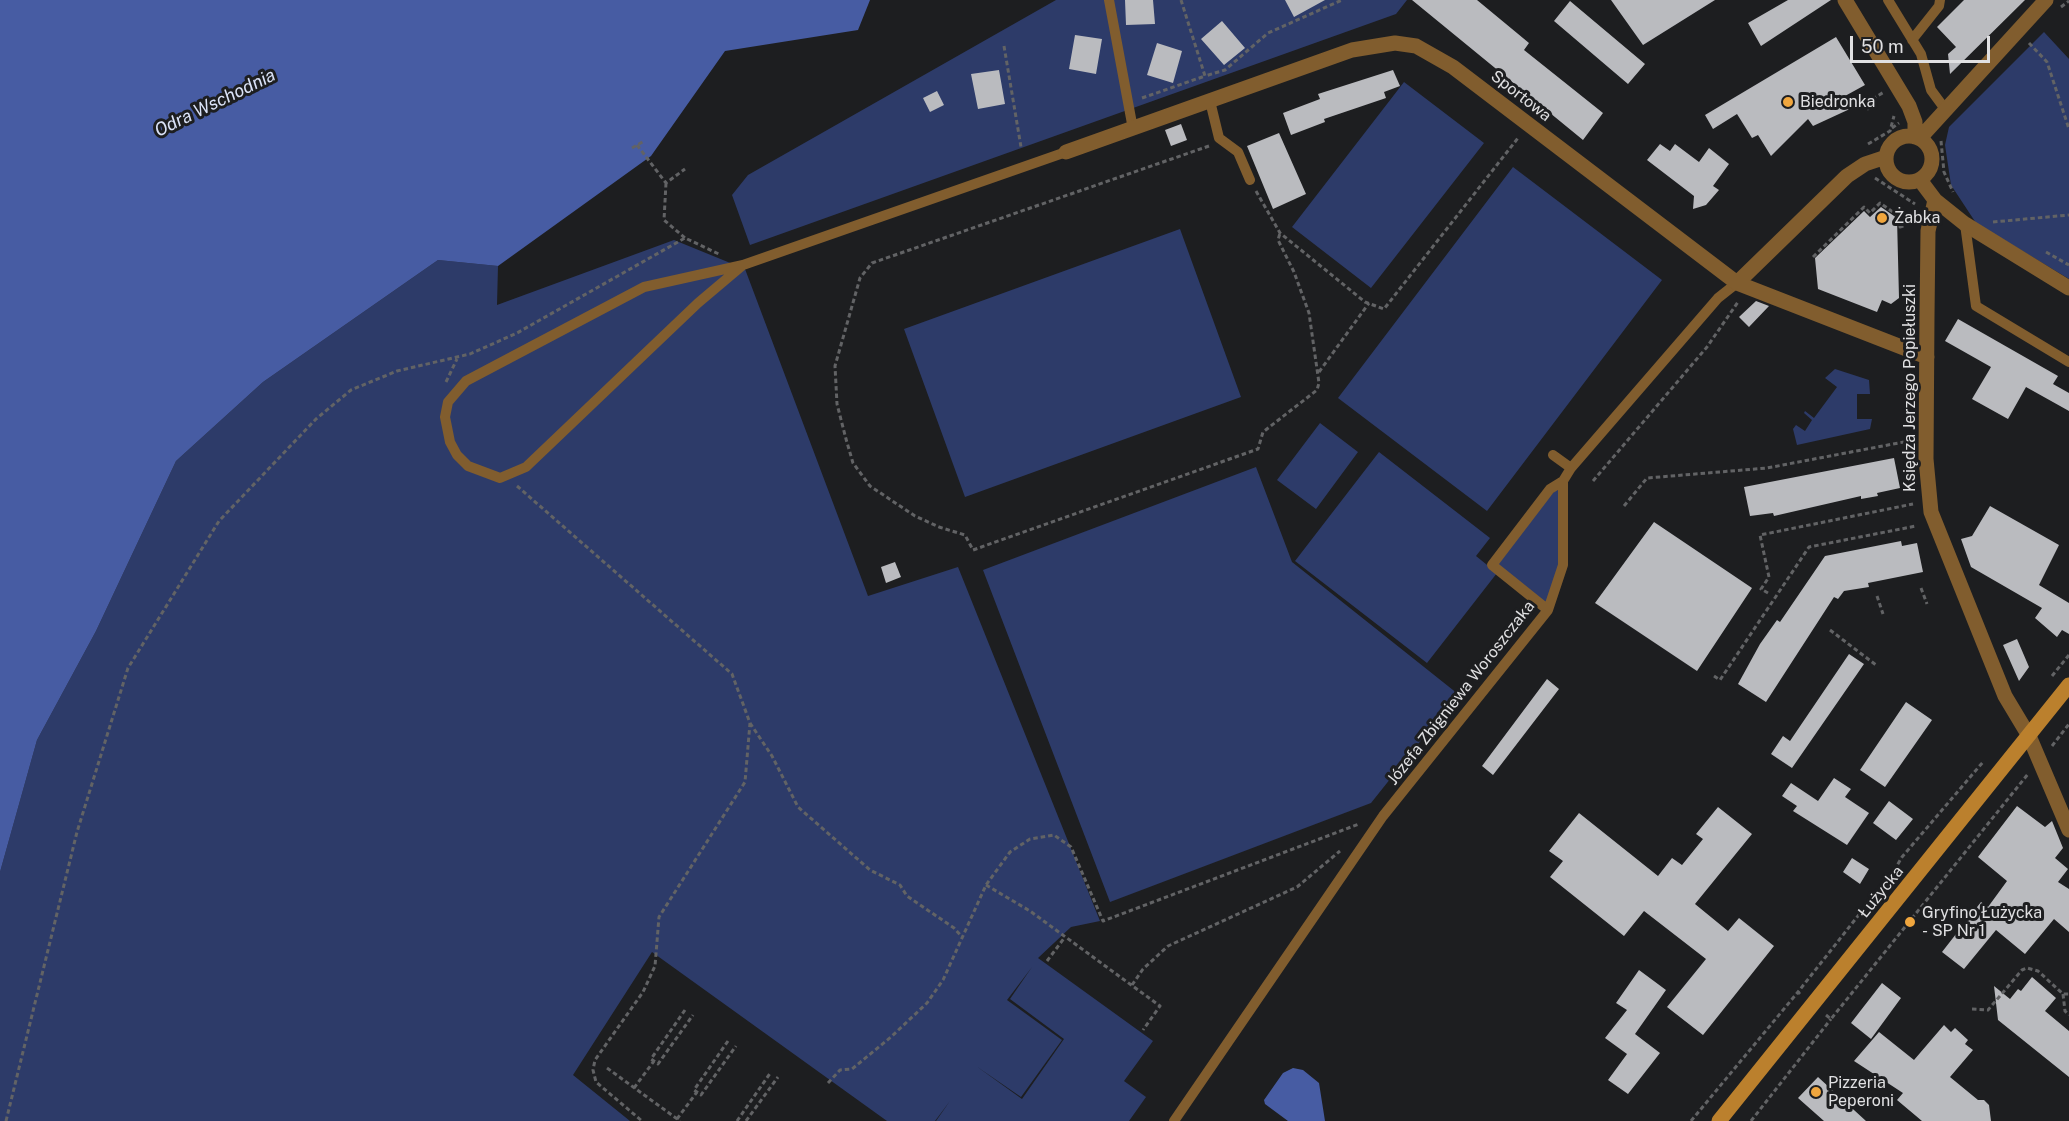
<!DOCTYPE html>
<html>
<head>
<meta charset="utf-8">
<style>
	body { margin:0 }
	#map { position:relative; width:2069px; height:1121px; overflow:hidden; background:#1d1e20; font-family:"Public Sans",sans-serif }
	canvas { display:block }
	.scale { position:absolute; left:1850px; top:36px; width:140px; height:27px; box-sizing:border-box; border:3px solid #e0e0e2; border-top:0; padding-left:8px; font-size:18px; line-height:21px; white-space:nowrap; color:#e0e0e2; -webkit-text-stroke:4px #1d1e20; paint-order:stroke }
</style>
</head>
<body>
<div id="map">
<canvas width="2069" height="1121"></canvas>
<div class="scale">50 m</div>
</div>
<script>
const ctx = document.querySelector('canvas').getContext('2d');
ctx.lineJoin = 'round';
function fill(path, color) {
  ctx.fillStyle = color;
  ctx.fill(path, 'evenodd');
}
function poly(rows) {
  const path = new Path2D();
  for (const r of rows) {
    if (r.length === 3) {
      path.moveTo(r[0] + r[2], r[1]);
      path.arc(r[0], r[1], r[2], 0, 2 * Math.PI);
      continue;
    }
    path.moveTo(r[0], r[1]);
    for (let i = 2; i < r.length; i += 2) path.lineTo(r[i], r[i + 1]);
  }
  return path;
}
function stroke(path, color, width, dash) {
  ctx.strokeStyle = color;
  ctx.lineWidth = width;
  ctx.lineCap = dash ? 'butt' : 'round';
  ctx.setLineDash(dash || []);
  ctx.stroke(path);
}
function label(font, color, halo, rows, align = 'center') {
  ctx.font = font + ' "Public Sans",sans-serif';
  ctx.lineWidth = 6;
  ctx.setLineDash([]);
  ctx.textBaseline = 'middle';
  ctx.strokeStyle = halo;
  ctx.fillStyle = color;
  for (const [text, x, y, turn = 0] of rows) {
    ctx.save();
    ctx.translate(x, y);
    ctx.rotate((+turn || 0) * Math.PI / 180);
    ctx.textAlign = isNaN(turn) ? turn : align;
    if (halo) ctx.strokeText(text, 0, 0);
    ctx.fillText(text, 0, 0);
    ctx.restore();
  }
}
fill(poly([
	[1056,0,1407,0,1396,14,750,245,732,195,748,175],
	[2044,32,2069,59,2069,279,1976,223,1951,185,1945,145,1949,127],
	[1404,82,1484,143,1371,288,1292,227],
	[1513,167,1662,280,1487,511,1338,398],
	[1180,229,1241,397,965,497,904,329],
	[674,240,745,269,868,596,958,567,1100,921,1071,927,1038,958,1153,1041,1124,1081,1146,1097,1129,1121,936,1121,950,1101,935,1121,887,1121,652,952,573,1075,630,1121,0,1121,0,872,37,740,96,631,176,461,263,382,438,260,498,266,497,305],
	[1032,967,1010,999,1064,1039,1022,1099,976,1066,1021,1097,1062,1040,1007,1000],
	[1835,369,1869,380,1870,394,1857,394,1857,419,1872,419,1870,429,1797,445,1793,429,1796,425,1805,431,1812,420,1804,413,1805,411,1814,418,1837,387,1825,378],
	[1320,423,1358,452,1316,509,1277,480],
	[1379,452,1490,538,1476,556,1497,573,1427,663,1295,561],
	[1256,467,1292,562,1458,694,1371,803,1110,902,983,570],
	[1563,481,1563,565,1548,610,1492,565]
]), '#2d3b69');
fill(poly([
	[0,0,870,0,858,30,725,51,651,156,498,266,438,260,263,382,176,461,96,631,37,740,0,872],
	[1293,1068,1303,1070,1319,1083,1325,1121,1288,1121,1265,1104,1264,1100,1283,1073]
]), '#475ca3');
fill(poly([
	[1125,0,1153,0,1155,24,1126,25],
	[1285,0,1325,0,1294,17],
	[1412,0,1477,0,1529,43,1524,50,1603,113,1583,140],
	[1611,0,1715,0,1643,45],
	[1788,0,1831,0,1761,46,1748,23],
	[1964,0,2025,0,1950,74,1948,54,1956,47,1937,27],
	[1570,1,1645,64,1628,84,1554,21],
	[1222,21,1245,48,1224,65,1201,39],
	[1075,35,1102,39,1096,74,1069,69],
	[1836,37,1865,85,1845,96,1852,108,1813,126,1808,119,1771,156,1758,135,1752,138,1737,114,1713,129,1705,115],
	[1157,43,1182,51,1173,83,1147,75],
	[999,70,1005,104,978,109,971,74],
	[1393,70,1400,86,1384,92,1386,98,1324,119,1325,122,1291,135,1283,113,1320,99,1318,94],
	[937,91,944,105,930,112,923,98],
	[1181,124,1187,140,1171,146,1165,130],
	[1279,133,1306,194,1273,209,1247,146],
	[1660,144,1670,151,1675,144,1699,162,1709,148,1729,164,1713,186,1719,190,1706,205,1693,209,1694,196,1647,160],
	[1881,207,1897,218,1899,298,1891,304,1882,300,1877,312,1818,289,1815,258,1864,211,1870,217],
	[1756,301,1769,306,1749,327,1739,317],
	[1958,319,2058,376,2053,384,2069,393,2069,411,2026,387,2008,419,1972,399,1991,367,1945,341],
	[1894,458,1900,488,1877,493,1878,496,1861,499,1861,496,1774,516,1773,513,1750,516,1744,487],
	[1990,506,2059,545,2039,585,2069,603,2069,634,2062,630,2057,637,2035,618,2042,608,1971,567,1961,539,1972,536],
	[1654,522,1752,588,1697,671,1595,603],
	[1901,541,1902,546,1917,543,1923,572,1868,583,1869,587,1844,591,1838,599,1834,597,1766,702,1738,684,1760,644,1777,620,1780,622,1825,556],
	[895,562,901,577,886,583,881,567],
	[2017,639,2029,667,2019,681,2003,645],
	[1849,654,1864,664,1792,768,1771,754,1783,736,1790,741],
	[1547,679,1559,689,1493,775,1482,766],
	[1906,702,1932,720,1885,787,1860,770],
	[1834,778,1851,789,1845,797,1869,813,1847,845,1793,811,1797,806,1782,796,1791,783,1818,801],
	[1889,801,1913,819,1896,840,1873,823],
	[2017,806,2045,827,2052,821,2063,848,2055,858,2068,869,2058,882,2069,889,2069,932,2054,919,2025,954,1996,930,1964,969,1942,952,1981,902,1988,907,2007,881,1978,857],
	[1718,807,1752,834,1695,904,1728,931,1739,918,1774,946,1703,1035,1667,1007,1706,959,1644,911,1624,936,1550,877,1563,861,1549,851,1579,813,1658,876,1672,858,1682,865,1703,839,1696,834],
	[1852,858,1869,869,1860,884,1843,872],
	[1639,970,1666,990,1635,1034,1660,1053,1628,1094,1608,1080,1627,1054,1605,1038,1627,1010,1616,1003],
	[2032,977,2056,998,2045,1011,2069,1031,2069,1077,1998,1020,1994,986,2010,999,2018,989,2021,991],
	[1882,983,1901,998,1871,1039,1851,1023],
	[1944,1025,1951,1032,1955,1028,1968,1040,1965,1044,1973,1050,1950,1077,1978,1100,1984,1100,1989,1105,1991,1121,1922,1121,1897,1100,1903,1093,1854,1061,1879,1032,1914,1060],
	[1818,1077,1866,1121,1824,1121,1798,1098]
]), '#babbbf');
stroke(poly([
	[1181,0,1205,76,1225,70,1268,33,1342,0],
	[2061,7,2069,1],
	[2029,43,2047,62,2069,129],
	[1004,46,1021,147],
	[1142,98,1205,76],
	[1869,110,1866,103,1884,92],
	[1892,128,1899,123],
	[1941,141,1944,172,1953,192],
	[1868,144,1890,131,1894,116],
	[637,145,666,183,685,169],
	[1209,146,872,263,860,278,835,366,837,404,846,439,853,463,870,486,915,516,939,527,965,535,973,550,1258,449,1263,432,1317,390,1319,383,1309,313,1294,272,1278,240,1280,233],
	[632,148,644,141],
	[1875,178,1915,204],
	[666,183,664,220,685,238],
	[1256,191,1280,233,1365,302,1384,309,1518,138],
	[1993,222,2069,215],
	[2046,252,2069,265],
	[1813,257,1864,207,1870,213,1880,203,1900,217,1900,227,1904,226],
	[1319,372,1369,303],
	[446,382,457,359],
	[1593,481,1707,347,1738,302],
	[517,486,732,674,750,723,745,782,659,917,655,966,643,992,595,1060,593,1070,596,1082,642,1121],
	[1624,506,1647,478,1767,468,1909,441],
	[1921,588,1927,604],
	[1768,593,1761,589,1769,577,1760,535,1913,504],
	[1877,596,1883,614],
	[1830,630,1876,665],
	[1714,676,1720,680,1809,547,1916,526],
	[2052,676,2069,655],
	[750,723,772,756,798,807,870,870,900,885,907,896,954,928,963,938],
	[2052,746,2069,724],
	[986,885,1030,911,1160,1006,1143,1030],
	[1047,961,1065,937],
	[1132,985,1143,969,1168,946,1297,887,1340,851],
	[1800,994,1798,992,1895,869,1902,857,1983,762],
	[2063,994,2065,1011,2069,1015],
	[1972,1009,1988,1010,2022,970,2027,968,2038,971,2063,994,2069,994],
	[685,1010,651,1059,658,1064,693,1015],
	[1826,1015,1831,1019,2028,774],
	[728,1041,694,1090,701,1095,736,1046],
	[607,1068,680,1121],
	[828,1083,840,1070,852,1069,891,1037,927,1003,943,980,986,885,1010,852,1030,839,1054,835,1071,847,1103,921,1359,824],
	[634,1088,654,1061],
	[677,1119,697,1092],
	[6,1121,77,832,128,668,219,521,316,419,351,390,397,371,470,354,517,333,685,238,721,255],
	[737,1121,771,1072],
	[746,1121,778,1077],
	[1691,1121,1798,992],
	[1751,1121,1831,1019]
]), '#626365', 3, [4.5, 3]);
stroke(poly([
	[1109,0,1133,129],
	[1888,0,1921,54,1931,90,1945,109],
	[1912,40,1939,6,1940,0],
	[1210,101,1219,138,1238,152,1250,180],
	[1965,224,1976,306,2069,362],
	[743,265,644,287,466,381,448,402,445,417,450,442,457,455,468,466,500,478,526,467,698,303,743,265,1066,152],
	[1553,455,1571,468],
	[1548,610,1492,565,1550,489,1563,481],
	[1174,1121,1383,816,1548,610,1563,565,1563,481,1571,468,1718,298,1737,283]
]), '#815d2e', 10);
stroke(poly([
	[1845,0,1909,106,1915,122,1915,137],
	[1909,159,23],
	[1920,138,2046,0],
	[1066,152,1352,50,1395,43,1416,46,1453,67,1737,283,1927,357],
	[1920,180,1935,200,1965,224,2069,288],
	[1935,200,1928,231,1927,316,1926,459,1931,512,2005,696,2029,736,2069,830],
	[1737,283,1847,176,1865,164,1886,157]
]), '#815d2e', 15);
stroke(poly([
	[1719,1121,2069,685]
]), '#bb802d', 15);
for (const [x, y, r, color] of [
	[1788,102,6,"#f0a63e"],
	[1882,218,6,"#f0a63e"],
	[1910,922,6,"#f0a63e"],
	[1816,1092,6,"#f0a63e"]
]) {
  const dot = new Path2D();
  dot.arc(x, y, r, 0, 2 * Math.PI);
  ctx.fillStyle = color;
  ctx.fill(dot);
  stroke(dot, '#1d1e20', 2);
}
label('16px', '#e0e0e2', '#1d1e20', [
	["Sportowa",1521,96,38],
	["Księdza Jerzego Popiełuszki",1910,388,-90],
	["Józefa Zbigniewa Woroszczaka",1461,693,-52],
	["Łużycka",1881,892,-51]
]);
label('16px', '#e0e0e2', '#1d1e20', [
	["Biedronka",1800,102],
	["Żabka",1894,218],
	["Gryfino Łużycka",1922,913],
	["- SP Nr 1",1922,931],
	["Pizzeria",1828,1083],
	["Peperoni",1828,1101]
], 'left');
label('italic 18px', '#dbe3f8', '#1d1e20', [
	["Odra Wschodnia",215,103,-26]
]);
</script>
</body>
</html>
